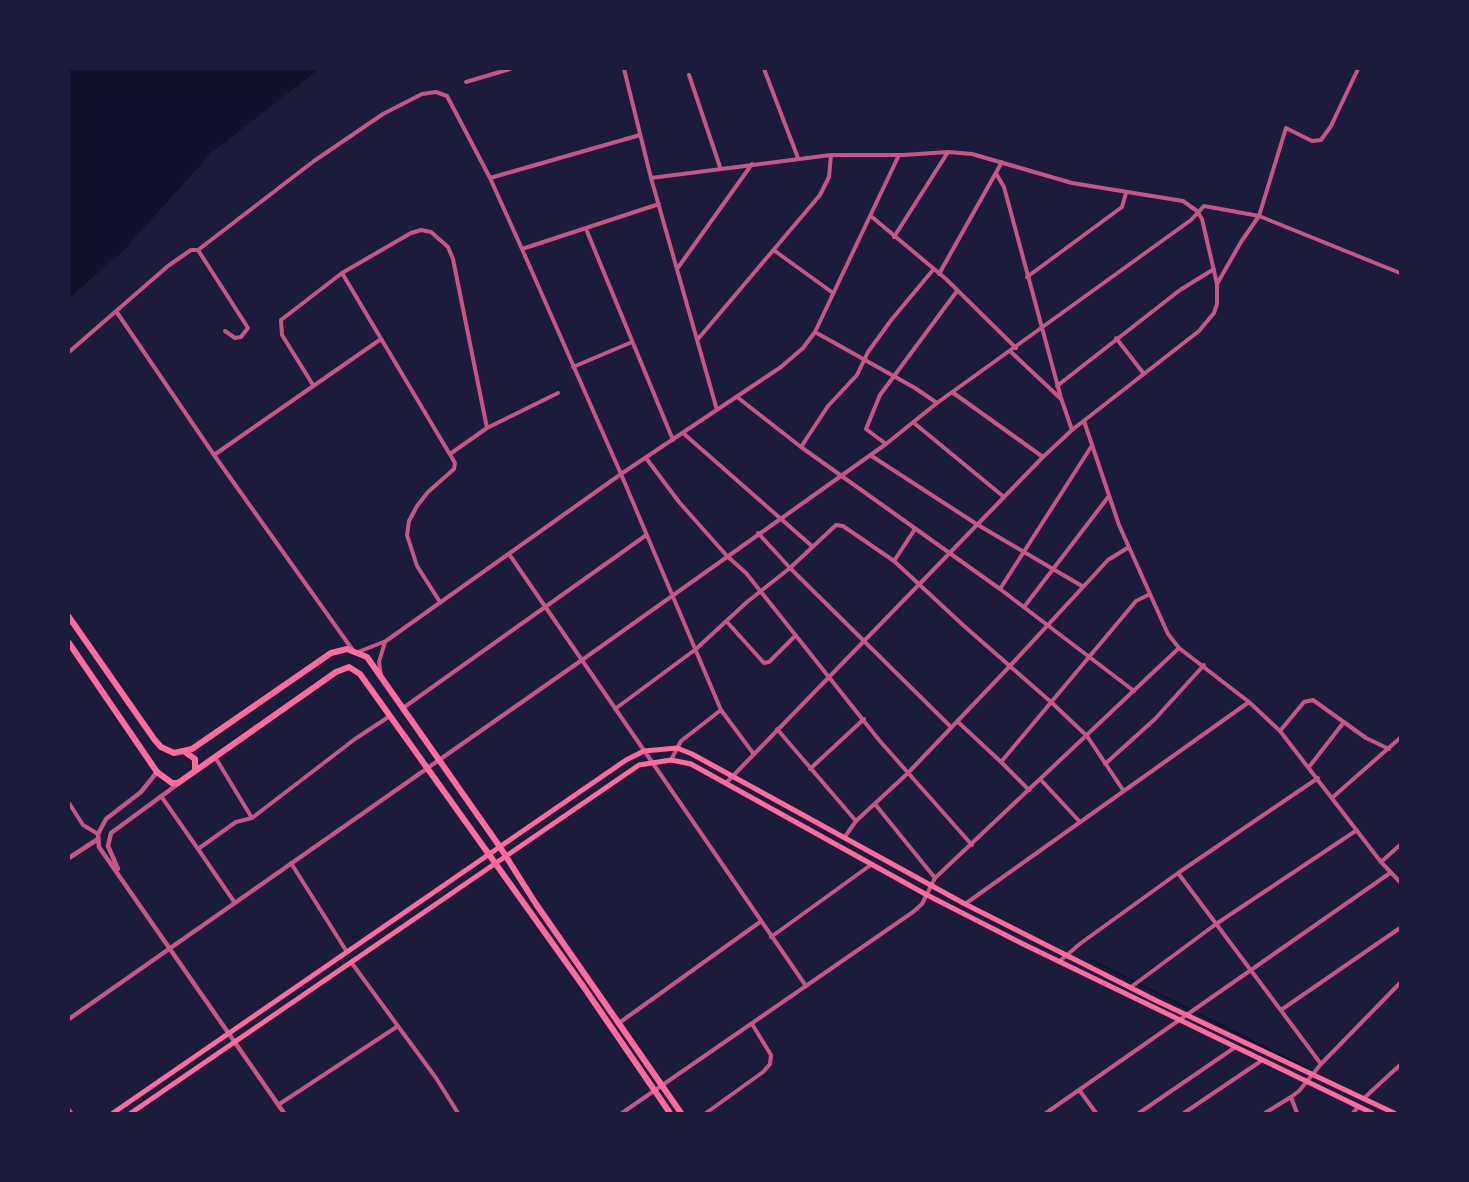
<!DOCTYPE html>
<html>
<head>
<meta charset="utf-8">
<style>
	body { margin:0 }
	#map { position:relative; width:1469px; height:1182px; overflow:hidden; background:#1b1b3a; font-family:"Nunito Sans",sans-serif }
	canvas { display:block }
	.frame { position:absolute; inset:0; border:70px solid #1b1b3a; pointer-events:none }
</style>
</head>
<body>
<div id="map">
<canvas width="1469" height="1182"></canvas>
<div class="frame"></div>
</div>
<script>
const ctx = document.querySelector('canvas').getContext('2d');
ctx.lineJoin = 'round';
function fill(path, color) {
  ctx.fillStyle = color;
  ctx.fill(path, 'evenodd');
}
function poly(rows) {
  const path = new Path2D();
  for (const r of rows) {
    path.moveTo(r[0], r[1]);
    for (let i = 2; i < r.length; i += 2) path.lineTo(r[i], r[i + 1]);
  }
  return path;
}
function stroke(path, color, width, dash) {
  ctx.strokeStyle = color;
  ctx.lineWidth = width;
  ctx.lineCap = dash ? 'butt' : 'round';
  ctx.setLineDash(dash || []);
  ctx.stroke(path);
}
fill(poly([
	[69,69,319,69,212,152,122,252,69,298]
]), '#12122b');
stroke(poly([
	[1091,960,1308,1069]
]), '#12122b', 2);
stroke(poly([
	[624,69,651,178,717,410],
	[764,69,798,158],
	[689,75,720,167],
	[466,82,510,69],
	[997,175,1004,187,1061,398,1072,430],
	[490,178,640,135],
	[651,178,831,155,903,155,948,152,972,154,1072,183,1183,201,1197,211,1202,219,1217,284,1217,304,1214,313,1199,331,1072,430,1043,457,726,783],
	[872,217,946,279,1016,348],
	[586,229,673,440],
	[894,237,948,152],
	[522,249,659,204],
	[198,250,248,328,241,337,235,338,225,331],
	[775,251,833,293],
	[677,269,752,164],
	[342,273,455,463,454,469,428,492,417,506,409,521,407,535,417,566,440,602],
	[939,274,1002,162],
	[1027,277,1122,207,1126,193],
	[1217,284,1241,242,1259,216,1286,128,1312,141,1321,140,1331,126,1358,69],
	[116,311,214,455,352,649],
	[815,332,915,388,937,403],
	[1116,338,1144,374],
	[698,339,820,195,829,177,831,155],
	[69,352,168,266,191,250,198,250,314,161,383,114,422,94,436,92,447,96,490,178,522,249,621,474,721,710,753,753],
	[1011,352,1060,398],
	[573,367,632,342],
	[313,385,282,335,281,320,342,273,411,233,421,230,431,232,448,247,453,259,487,428],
	[1057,386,1180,290,1214,269],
	[952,392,1043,457],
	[737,397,801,447,1000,589,1134,691],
	[1084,421,1119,525,1168,634,1179,648,1249,702,1280,731,1381,862,1400,882],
	[914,423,1004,497],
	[683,433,813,547],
	[886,444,866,429,880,395,957,291],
	[801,447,828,406,857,375,868,352,892,319,933,270],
	[450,454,487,428,558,393],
	[214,455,381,339],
	[870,455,978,525,1082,586],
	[646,458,679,502,727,556,746,573,879,740,972,845],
	[758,533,790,568,951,727],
	[509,554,806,986],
	[894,561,915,529],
	[1000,589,1091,447],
	[1024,607,1109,496],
	[727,622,764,663,769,662,795,636],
	[358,652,386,641,621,474,781,367,803,348,815,332,899,155],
	[582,660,886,444,937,403,1191,220,1204,206,1259,216,1400,273],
	[381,675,379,662,385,642],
	[403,708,645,536],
	[615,709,696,649,747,602,790,568,836,525,843,526,894,561,964,626,1051,702,1087,736,1123,790],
	[957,721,1001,762],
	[777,729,856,821],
	[1280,731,1304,702,1313,700,1366,738,1389,749],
	[215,757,252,818],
	[671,760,681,741,721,710],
	[1105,764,1155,719,1204,665],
	[1309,767,1344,722],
	[810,769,864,719],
	[1041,780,1080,822],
	[1029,790,1001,762,1136,601,1148,595],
	[161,796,198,849],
	[1333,797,1400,738],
	[69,803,83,825,98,834],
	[875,804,935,878],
	[844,838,856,821,908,773,1010,666,1108,560,1129,547],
	[1381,862,1400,845],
	[291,863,347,952],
	[1178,873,1321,1064],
	[235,903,198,849,236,822,252,818,355,739,390,716],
	[965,904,1249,702],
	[771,937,872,864],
	[1061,960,1081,943,1178,873,1318,778],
	[351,962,436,1078,458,1113],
	[1131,987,1216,924,1357,830],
	[1281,1010,1400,928],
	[619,1023,760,922],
	[1080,1091,1096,1113],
	[1363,1099,1400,1065],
	[278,1105,398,1026],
	[622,1113,913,912,922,904,935,878,1179,648],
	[706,1113,763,1072,770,1064,771,1055,752,1024],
	[1046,1113,1390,873],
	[1139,1113,1234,1048],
	[1184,1113,1261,1061],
	[1265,1113,1291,1097],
	[1297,1113,1291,1097,1299,1091,1321,1064,1400,983],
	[1353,1113,1358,1107]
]), '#c65784', 4);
stroke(poly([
	[157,772,141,792,106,819,98,834,99,847,284,1113],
	[69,858,98,839],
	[118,869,108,846,111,833,178,784],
	[69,1019,582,660],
	[69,1110,71,1113]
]), '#c65784', 4.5);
stroke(poly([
	[113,1113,626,760,644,751,677,748,692,754,965,904,1157,1001,1394,1113],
	[131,1113,639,765,671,760,691,764,927,895,1021,943,1372,1113]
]), '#ff6b9d', 5);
stroke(poly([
	[69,617,154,739,161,747,174,753,192,749,331,653,347,649,367,657,500,847,536,904,681,1113],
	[69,643,157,772,172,783,178,783,336,672,349,667,360,674,583,986,670,1113],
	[185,752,195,759,195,771]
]), '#ff6b9d', 6);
</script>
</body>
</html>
